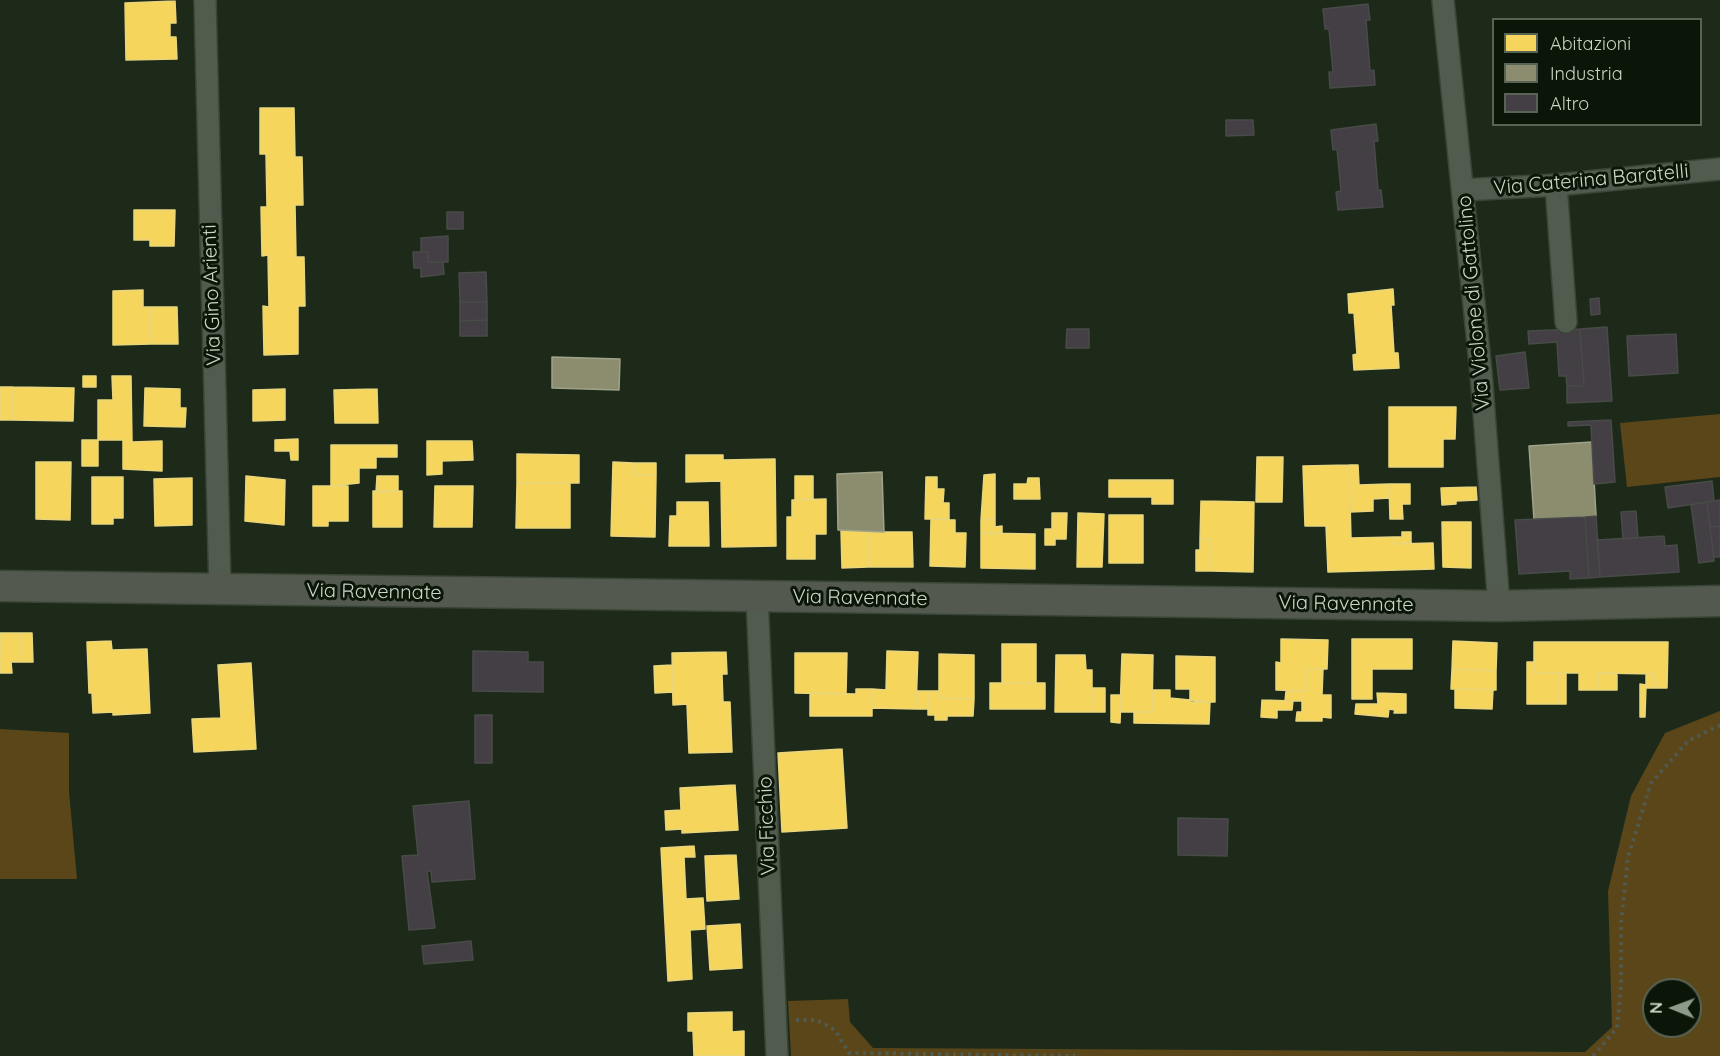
<!DOCTYPE html>
<html>
<head>
<meta charset="utf-8">
<style>
	body { margin:0 }
	#map { position:relative; width:1720px; height:1056px; overflow:hidden; background:#1d2a19; font-family:Quicksand,sans-serif }
	canvas { display:block }
	.legend { position:absolute; left:1492px; top:18px; width:210px; height:108px; box-sizing:border-box; background:#0b1508; border:2px solid #576354; margin:0; padding:8px 10px; list-style:none; font-size:18px; color:#cad8c7 }
	.legend li { display:flex; align-items:center; gap:12px; height:30px }
	.legend b { width:30px; border:2px solid #576354 }
	.north { position:absolute; left:1642px; top:978px; width:60px; height:60px; box-sizing:border-box; background:#0b1508; border:2px solid #576354; border-radius:50%; rotate:271deg; font-size:16px; font-weight:700; line-height:24px; text-align:center; color:#cad8c7 }
	.north::after { content:''; display:block; margin:auto; width:21px; height:27px; background:#8d9b8a; clip-path:polygon(50% 0,100% 100%,50% 72%,0 100%) }
</style>
</head>
<body>
<div id="map">
<canvas width="1720" height="1056"></canvas>
<ul class="legend">
<li><b style="height:16px;background:#f6d55c"></b>Abitazioni</li>
<li><b style="height:16px;background:#8c8c6e"></b>Industria</li>
<li><b style="height:16px;background:#433f44"></b>Altro</li>
</ul>
<div class="north">N</div>
</div>
<script>
const ctx = document.querySelector('canvas').getContext('2d');
ctx.lineJoin = 'round';
function fill(path, color) {
  ctx.fillStyle = color;
  ctx.fill(path, 'evenodd');
}
function poly(rows) {
  const path = new Path2D();
  for (const r of rows) {
    path.moveTo(r[0], r[1]);
    for (let i = 2; i < r.length; i += 2) path.lineTo(r[i], r[i + 1]);
  }
  return path;
}
function stroke(path, color, width, dash) {
  ctx.strokeStyle = color;
  ctx.lineWidth = width;
  ctx.lineCap = dash ? 'butt' : 'round';
  ctx.setLineDash(dash || []);
  ctx.stroke(path);
}
function label(font, color, halo, rows, align = 'center') {
  ctx.font = font + ' Quicksand,sans-serif';
  ctx.lineWidth = 6;
  ctx.setLineDash([]);
  ctx.textBaseline = 'middle';
  ctx.strokeStyle = halo;
  ctx.fillStyle = color;
  for (const [text, x, y, turn = 0] of rows) {
    ctx.save();
    ctx.translate(x, y);
    ctx.rotate((+turn || 0) * Math.PI / 180);
    ctx.textAlign = isNaN(turn) ? turn : align;
    if (halo) ctx.strokeText(text, 0, 0);
    ctx.fillText(text, 0, 0);
    ctx.restore();
  }
}
fill(poly([
	[1720,414,1720,477,1627,487,1620,423],
	[1720,711,1720,1056,791,1056,788,1001,848,999,850,1022,873,1048,1585,1052,1612,1027,1608,891,1631,796,1665,733],
	[1654,990,1690,990,1690,1026,1654,1026],
	[0,729,69,733,69,791,77,879,0,879]
]), '#5a4619');
const homes = poly([
	[175,1,176,23,170,23,170,37,176,37,177,59,126,60,125,3,175,1],
	[260,108,294,108,295,157,302,157,303,205,295,205,296,257,304,257,305,306,298,306,298,354,264,355,263,306,269,307,268,255,262,256,261,207,267,207,266,154,260,154,260,108],
	[134,210,175,210,174,246,150,246,150,240,134,240,134,210],
	[1393,289,1394,305,1391,305,1394,353,1398,353,1399,368,1354,370,1353,355,1357,354,1354,313,1349,313,1348,294,1393,289],
	[143,290,143,307,150,307,151,344,113,345,113,291,143,290],
	[150,307,177,307,178,344,151,344,150,307],
	[83,376,96,376,96,387,83,387,83,376],
	[112,376,131,376,132,442,162,441,162,471,123,469,123,440,98,440,98,400,113,400,112,376],
	[0,387,13,387,12,420,0,420,0,387],
	[13,387,74,388,73,421,12,420,13,387],
	[145,388,180,389,180,408,186,408,185,427,144,426,145,388],
	[285,389,285,420,253,421,253,390,285,389],
	[377,389,378,423,335,423,334,390,377,389],
	[1389,407,1456,407,1455,439,1443,439,1443,467,1389,467,1389,407],
	[298,439,298,460,291,460,290,451,275,451,275,440,298,439],
	[82,440,98,440,98,466,82,466,82,440],
	[427,441,472,441,473,460,442,461,442,474,427,475,427,441],
	[331,445,397,445,397,457,376,457,376,468,359,468,359,483,331,486,331,445],
	[517,454,579,455,579,483,517,483,517,454],
	[686,455,723,455,723,460,775,459,776,546,722,547,721,481,686,482,686,455],
	[1257,457,1283,457,1282,502,1256,502,1257,457],
	[36,462,71,462,70,520,36,519,36,462],
	[613,462,634,463,634,475,656,475,655,537,611,536,613,462],
	[634,463,656,463,656,475,634,475,634,463],
	[1349,465,1351,538,1395,537,1395,544,1433,543,1434,569,1328,572,1326,526,1305,526,1303,466,1349,465],
	[1349,465,1358,465,1359,485,1389,484,1389,498,1373,499,1373,511,1350,512,1349,465],
	[995,474,995,519,981,520,984,475,995,474],
	[246,476,285,480,284,525,245,521,246,476],
	[377,476,398,476,398,491,376,492,377,476],
	[795,476,813,476,813,499,795,500,795,476],
	[92,477,123,477,123,518,113,518,113,524,92,524,92,477],
	[926,477,937,477,937,489,944,489,943,503,949,503,949,519,925,519,926,477],
	[192,478,192,525,155,526,154,479,192,478],
	[1028,478,1039,478,1040,499,1014,499,1014,484,1027,484,1028,478],
	[1109,480,1173,480,1173,504,1152,504,1152,497,1109,497,1109,480],
	[517,483,570,483,570,528,516,528,517,483],
	[1389,484,1410,484,1410,504,1402,504,1403,519,1390,519,1389,484],
	[313,486,348,486,348,521,328,521,328,526,313,526,313,486],
	[435,486,473,486,472,527,434,527,435,486],
	[1476,487,1477,500,1456,501,1456,504,1442,505,1441,488,1476,487],
	[373,491,402,491,402,527,373,527,373,491],
	[826,499,826,534,815,534,815,559,787,559,787,517,792,517,792,500,826,499],
	[1201,501,1254,502,1253,572,1211,571,1211,539,1200,539,1201,501],
	[677,502,708,502,709,546,669,546,670,516,677,516,677,502],
	[1052,513,1067,513,1066,539,1055,539,1055,545,1045,545,1045,529,1052,529,1052,513],
	[1078,513,1104,514,1102,567,1077,567,1078,513],
	[1109,515,1143,515,1143,563,1109,563,1109,515],
	[931,519,955,520,955,533,966,533,965,567,930,566,931,519],
	[995,519,995,527,1002,526,1002,533,981,533,981,520,995,519],
	[1442,522,1471,522,1471,568,1443,567,1442,522],
	[868,529,868,567,842,568,841,530,868,529],
	[868,532,912,532,913,567,868,567,868,532],
	[1402,532,1411,532,1411,543,1395,544,1395,537,1402,537,1402,532],
	[981,533,1035,534,1035,569,981,568,981,533],
	[1200,539,1211,539,1211,571,1196,571,1196,550,1200,550,1200,539],
	[0,633,20,633,20,662,11,662,12,673,0,673,0,633],
	[20,633,32,633,33,662,20,662,20,633],
	[1281,639,1328,640,1327,669,1307,669,1306,691,1276,690,1276,662,1281,663,1281,639],
	[1352,639,1412,639,1412,669,1372,669,1372,699,1352,699,1352,639],
	[111,641,112,650,147,649,150,713,113,715,113,712,93,713,92,693,89,693,87,642,111,641],
	[1453,641,1497,643,1496,671,1452,669,1453,641],
	[1534,642,1668,642,1667,688,1654,688,1655,674,1599,673,1599,690,1579,690,1579,673,1534,673,1534,642],
	[1002,644,1036,644,1036,683,1002,683,1002,644],
	[887,651,918,652,916,709,872,708,872,689,886,690,887,651],
	[726,652,727,674,722,674,723,702,730,702,732,752,689,753,687,704,673,705,672,653,726,652],
	[795,653,847,653,846,694,795,693,795,653],
	[939,654,974,655,974,699,939,698,939,654],
	[1122,654,1153,655,1152,712,1120,712,1122,654],
	[1056,655,1085,655,1086,670,1092,670,1092,712,1055,712,1056,655],
	[1176,656,1215,657,1215,702,1190,702,1190,689,1176,689,1176,656],
	[1527,662,1534,662,1534,673,1559,673,1559,704,1527,704,1527,662],
	[251,663,256,749,194,752,192,719,221,718,218,665,251,663],
	[672,665,673,692,655,693,654,666,672,665],
	[1307,669,1323,669,1322,695,1331,695,1331,718,1322,717,1322,721,1296,721,1297,712,1302,712,1302,701,1285,701,1286,691,1306,691,1307,669],
	[1452,669,1496,671,1496,690,1451,689,1452,669],
	[1559,673,1566,673,1566,704,1559,704,1559,673],
	[1599,673,1617,673,1617,690,1599,690,1599,673],
	[1646,674,1655,674,1654,688,1646,688,1646,674],
	[990,683,1045,683,1045,709,990,709,990,683],
	[1640,684,1646,685,1645,717,1640,717,1640,684],
	[1092,688,1105,688,1105,712,1092,712,1092,688],
	[856,689,872,689,872,716,810,716,810,693,856,694,856,689],
	[1455,689,1493,690,1492,709,1455,708,1455,689],
	[1153,690,1170,690,1170,698,1210,702,1209,724,1134,723,1134,712,1152,712,1153,690],
	[917,691,928,691,928,709,916,709,917,691],
	[928,691,939,691,939,698,974,699,973,716,947,716,947,720,935,720,935,715,928,715,928,691],
	[1377,693,1406,694,1406,713,1394,713,1395,710,1389,709,1388,717,1355,714,1356,704,1378,704,1377,693],
	[1111,695,1121,695,1120,723,1111,722,1111,695],
	[1262,700,1293,701,1292,710,1277,710,1277,718,1261,717,1262,700],
	[842,749,847,828,782,832,778,753,842,749],
	[735,785,738,830,682,833,682,829,666,830,665,811,681,810,680,788,735,785],
	[694,846,695,857,684,857,686,899,703,898,705,929,690,930,692,979,668,981,661,848,694,846],
	[736,855,739,899,707,901,705,856,736,855],
	[740,924,742,968,710,970,707,926,740,924],
	[732,1012,732,1032,744,1031,744,1056,694,1056,693,1031,688,1031,688,1013,732,1012]
]);
fill(homes, '#f6d55c');
stroke(homes, '#e9d67c', 1.5);
const industry = poly([
	[552,357,620,359,619,390,552,388,552,357],
	[1592,442,1596,516,1534,520,1529,446,1592,442],
	[882,472,884,532,838,530,837,474,882,472]
]);
fill(industry, '#8c8c6e');
stroke(industry, '#9fa389', 1.5);
const building = poly([
	[1368,4,1370,20,1366,20,1370,71,1374,70,1375,85,1330,88,1329,72,1333,72,1329,29,1325,29,1323,9,1368,4],
	[1226,120,1253,120,1254,135,1226,136,1226,120],
	[1376,124,1378,141,1374,141,1378,190,1381,190,1383,207,1338,210,1336,192,1341,191,1337,149,1333,150,1331,130,1376,124],
	[447,212,463,212,463,229,447,229,447,212],
	[448,236,448,262,428,262,428,252,421,252,421,238,448,236],
	[413,252,428,252,428,262,443,262,444,274,421,277,421,268,414,268,413,252],
	[486,272,487,302,460,302,459,273,486,272],
	[1599,298,1600,314,1591,315,1590,299,1599,298],
	[460,302,487,302,487,320,460,321,460,302],
	[487,320,487,336,460,336,460,321,487,320],
	[1607,327,1612,401,1567,403,1567,386,1584,386,1580,329,1607,327],
	[1067,329,1089,329,1089,348,1066,348,1067,329],
	[1580,329,1584,386,1567,386,1566,376,1559,376,1557,342,1529,344,1528,331,1580,329],
	[1676,334,1678,373,1629,376,1627,336,1676,334],
	[1525,352,1529,388,1500,390,1496,356,1525,352],
	[1611,420,1615,482,1594,484,1591,425,1568,426,1568,422,1611,420],
	[1712,481,1714,501,1668,508,1665,487,1712,481],
	[1720,500,1720,526,1710,527,1707,502,1720,500],
	[1707,502,1714,561,1699,563,1691,505,1707,502],
	[1636,511,1638,538,1623,539,1621,512,1636,511],
	[1596,516,1600,577,1589,578,1585,517,1596,516],
	[1585,517,1589,578,1570,579,1570,571,1519,574,1515,520,1585,517],
	[1720,526,1720,557,1714,557,1710,527,1720,526],
	[1664,536,1665,546,1677,545,1679,572,1600,577,1597,540,1664,536],
	[473,651,528,652,528,662,543,662,543,692,473,691,473,651],
	[475,715,492,715,492,763,475,763,475,715],
	[469,801,475,879,432,882,431,871,427,871,435,928,409,930,402,856,418,855,413,806,469,801],
	[1178,818,1228,819,1227,856,1178,855,1178,818],
	[471,941,473,960,424,964,422,946,471,941]
]);
fill(building, '#433f44');
stroke(building, '#494b49', 1.5);
const street = poly([
	[205,0,220,590],
	[1443,0,1481,373,1499,606],
	[1556,185,1566,322],
	[1463,190,1556,185,1720,169],
	[757,597,777,1056]
]);
const secondary = poly([
	[0,586,1499,606,1720,601]
]);
stroke(street, '#3a4537', 24);
stroke(secondary, '#3a4537', 33);
stroke(poly([
	[796,1020,817,1020,835,1030,849,1053,1075,1056],
	[1593,1056,1617,1028,1621,987,1621,923,1628,857,1651,783,1688,741,1720,725]
]), '#505a4e', 4, [3, 4.5]);
stroke(street, '#515c4f', 21);
stroke(secondary, '#53594e', 30);
label('20px', '#cad8c7', '#0b1508', [
	["Via Caterina Baratelli",1591,180,-5],
	["Via Gino Arienti",212,295,-92],
	["Via Violone di Gattolino",1474,303,-95],
	["Via Ravennate",374,592,1],
	["Via Ravennate",860,598,1],
	["Via Ravennate",1346,604,1],
	["Via Ficchio",767,826,-92]
]);
</script>
</body>
</html>
